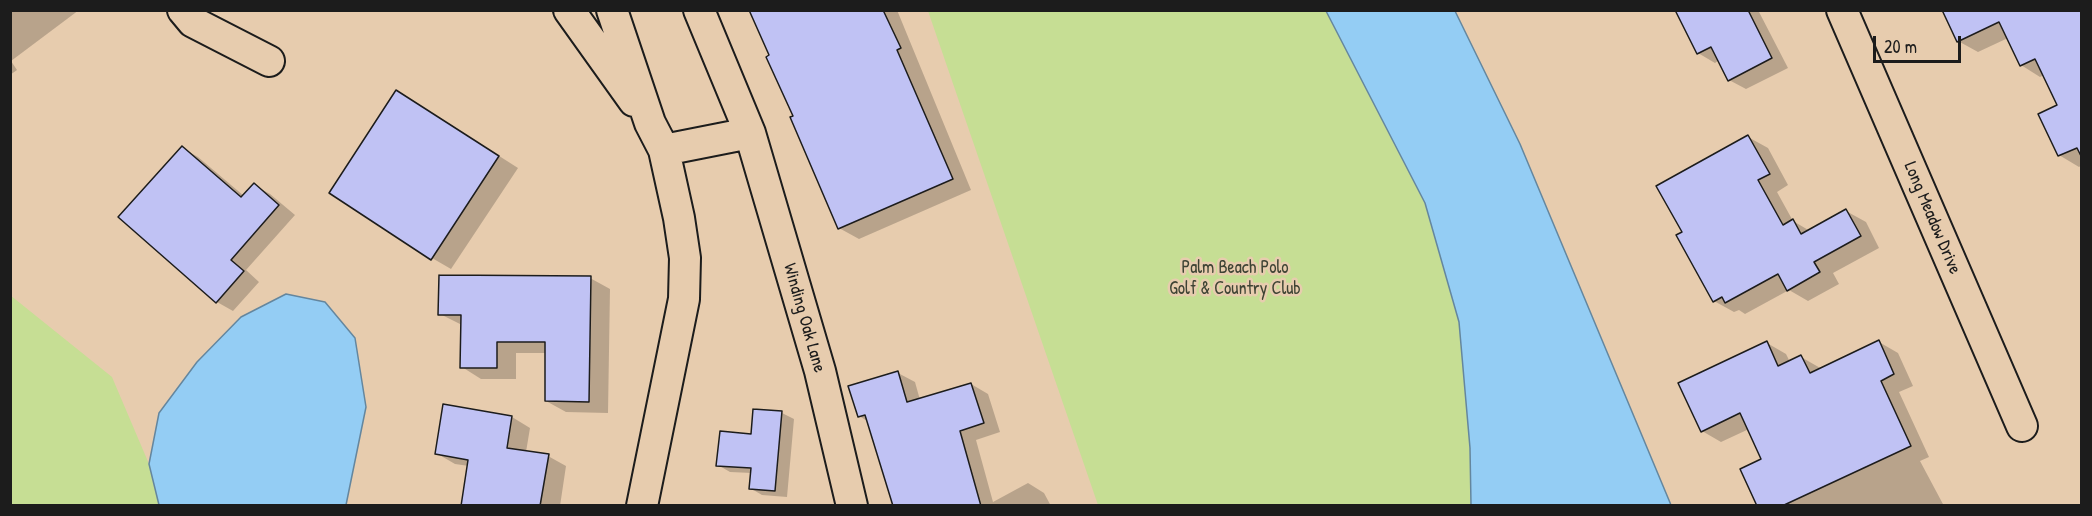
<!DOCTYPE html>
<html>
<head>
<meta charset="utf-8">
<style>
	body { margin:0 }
	#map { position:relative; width:2092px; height:516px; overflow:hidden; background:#e7ccae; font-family:"Patrick Hand",sans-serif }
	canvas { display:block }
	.frame { position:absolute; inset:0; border:12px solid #1c1c1c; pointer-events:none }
	.scale { position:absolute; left:1873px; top:36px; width:88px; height:27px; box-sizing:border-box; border:3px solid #1c1c1c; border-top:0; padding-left:8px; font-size:18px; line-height:21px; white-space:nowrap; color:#1c1c1c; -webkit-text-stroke:4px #e7ccae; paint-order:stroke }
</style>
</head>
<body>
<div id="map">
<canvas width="2092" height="516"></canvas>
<div class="frame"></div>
<div class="scale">20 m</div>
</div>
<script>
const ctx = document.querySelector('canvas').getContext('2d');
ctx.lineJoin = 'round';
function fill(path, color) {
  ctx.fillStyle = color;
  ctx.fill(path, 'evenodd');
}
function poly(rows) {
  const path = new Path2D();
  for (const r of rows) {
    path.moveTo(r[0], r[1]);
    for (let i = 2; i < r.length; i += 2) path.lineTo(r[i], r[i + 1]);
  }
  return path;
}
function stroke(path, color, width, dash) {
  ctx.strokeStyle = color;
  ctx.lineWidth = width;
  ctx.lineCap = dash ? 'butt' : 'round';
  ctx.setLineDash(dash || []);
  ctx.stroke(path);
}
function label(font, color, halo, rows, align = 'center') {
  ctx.font = font + ' "Patrick Hand",sans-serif';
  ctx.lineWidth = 5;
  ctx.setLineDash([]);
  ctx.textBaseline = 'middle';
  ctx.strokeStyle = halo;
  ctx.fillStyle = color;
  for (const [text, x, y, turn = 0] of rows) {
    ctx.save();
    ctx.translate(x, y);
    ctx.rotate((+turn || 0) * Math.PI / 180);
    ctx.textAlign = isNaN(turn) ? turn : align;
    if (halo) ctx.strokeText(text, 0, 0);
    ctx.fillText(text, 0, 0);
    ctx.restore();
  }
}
fill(poly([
	[928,11,1326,11,1425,203,1459,322,1470,448,1471,505,1098,505],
	[10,295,112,377,149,464,159,505,11,505]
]), '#c6de94');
const water = poly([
	[1326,11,1455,11,1520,144,1671,505,1471,505,1470,448,1459,322,1425,203,1326,11],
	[286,294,325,302,355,338,366,407,346,505,159,505,149,464,159,413,197,362,241,317,286,294]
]);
fill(water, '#94cdf4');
stroke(water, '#64869e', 1.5);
fill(poly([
	[10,10,79,10,11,61,17,70,10,75],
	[750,10,897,10,971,190,859,239,839,228,771,56],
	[1680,10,1758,10,1788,68,1746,89,1729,80,1719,60,1715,63,1698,53],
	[1944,10,2082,10,2082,165,2079,167,2059,155,2059,106,2044,75,2040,77,2021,65,2008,38,1978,52,1958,41],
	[416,103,518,168,451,269,432,258],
	[1748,137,1768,148,1788,185,1777,192,1793,221,1810,231,1846,211,1866,222,1879,248,1833,273,1839,284,1808,301,1789,290,1745,314,1739,310,1734,312,1714,301,1684,233],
	[182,148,198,157,244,196,254,185,270,194,295,215,246,270,259,282,233,311,217,302],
	[590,278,610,289,608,413,566,412,546,401,547,353,516,353,516,379,481,379,462,367,462,325,440,314],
	[1879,342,1898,353,1913,386,1899,392,1929,457,1920,461,1944,506,1759,506,1763,460,1749,429,1721,442,1702,431,1767,343,1786,354,1790,362,1801,357,1822,369],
	[898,373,915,382,920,400,971,384,988,394,1000,432,976,440,993,502,1028,483,1044,493,1051,506,894,506,869,422,859,416],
	[755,410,782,413,794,419,787,497,762,495,750,488,752,473,730,472,718,465,753,436],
	[512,417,530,428,526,452,548,456,566,466,560,506,462,506,469,466,455,464,436,453]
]), '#0003');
const building = poly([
	[749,10,883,10,901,48,897,50,953,179,838,229,790,117,793,116,766,57,769,55,749,10],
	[1675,10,1748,10,1772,58,1728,81,1711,47,1697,54,1675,10],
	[1942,10,2082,10,2082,158,2077,148,2058,156,2038,114,2057,105,2035,59,2020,66,1999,22,1957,42,1942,10],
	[396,90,499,156,431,260,329,193,396,90],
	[1748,135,1770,174,1758,180,1783,225,1793,219,1801,234,1846,209,1861,236,1814,262,1820,272,1787,291,1778,274,1725,303,1722,297,1713,302,1676,235,1682,232,1656,186,1748,135],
	[182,146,241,197,254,183,279,205,231,260,244,271,216,303,118,217,182,146],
	[439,275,591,276,589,402,545,401,545,342,497,342,497,368,460,368,461,315,438,315,439,275],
	[1879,340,1894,374,1881,381,1911,446,1782,506,1757,506,1740,469,1761,459,1740,413,1701,432,1678,383,1767,341,1778,366,1801,355,1810,373,1879,340],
	[898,371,907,402,971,383,984,423,960,431,981,506,893,506,865,415,858,417,848,386,898,371],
	[443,404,512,416,507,448,549,454,540,506,461,506,468,460,435,454,443,404],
	[753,409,782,411,775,491,749,489,751,468,716,466,720,431,751,434,753,409]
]);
fill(building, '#c0c2f4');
stroke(building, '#1c1c1c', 1.5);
const minor = poly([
	[183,10,193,22,269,61],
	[569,10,634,101],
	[612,10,650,123,664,150,679,218,685,258,684,299,642,506],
	[699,10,750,133,820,371,852,506],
	[1842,10,2022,426],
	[664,150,750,133]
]);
stroke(minor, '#1c1c1c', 34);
stroke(minor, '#e7ccae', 30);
label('18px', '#1c1c1c', '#e7ccae', [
	["Long Meadow Drive",1932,218,67],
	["Winding Oak Lane",804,318,74]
]);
label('18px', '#3e4334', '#e7ccae', [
	["Palm Beach Polo",1235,268],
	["Golf & Country Club",1235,289]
]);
</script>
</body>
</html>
